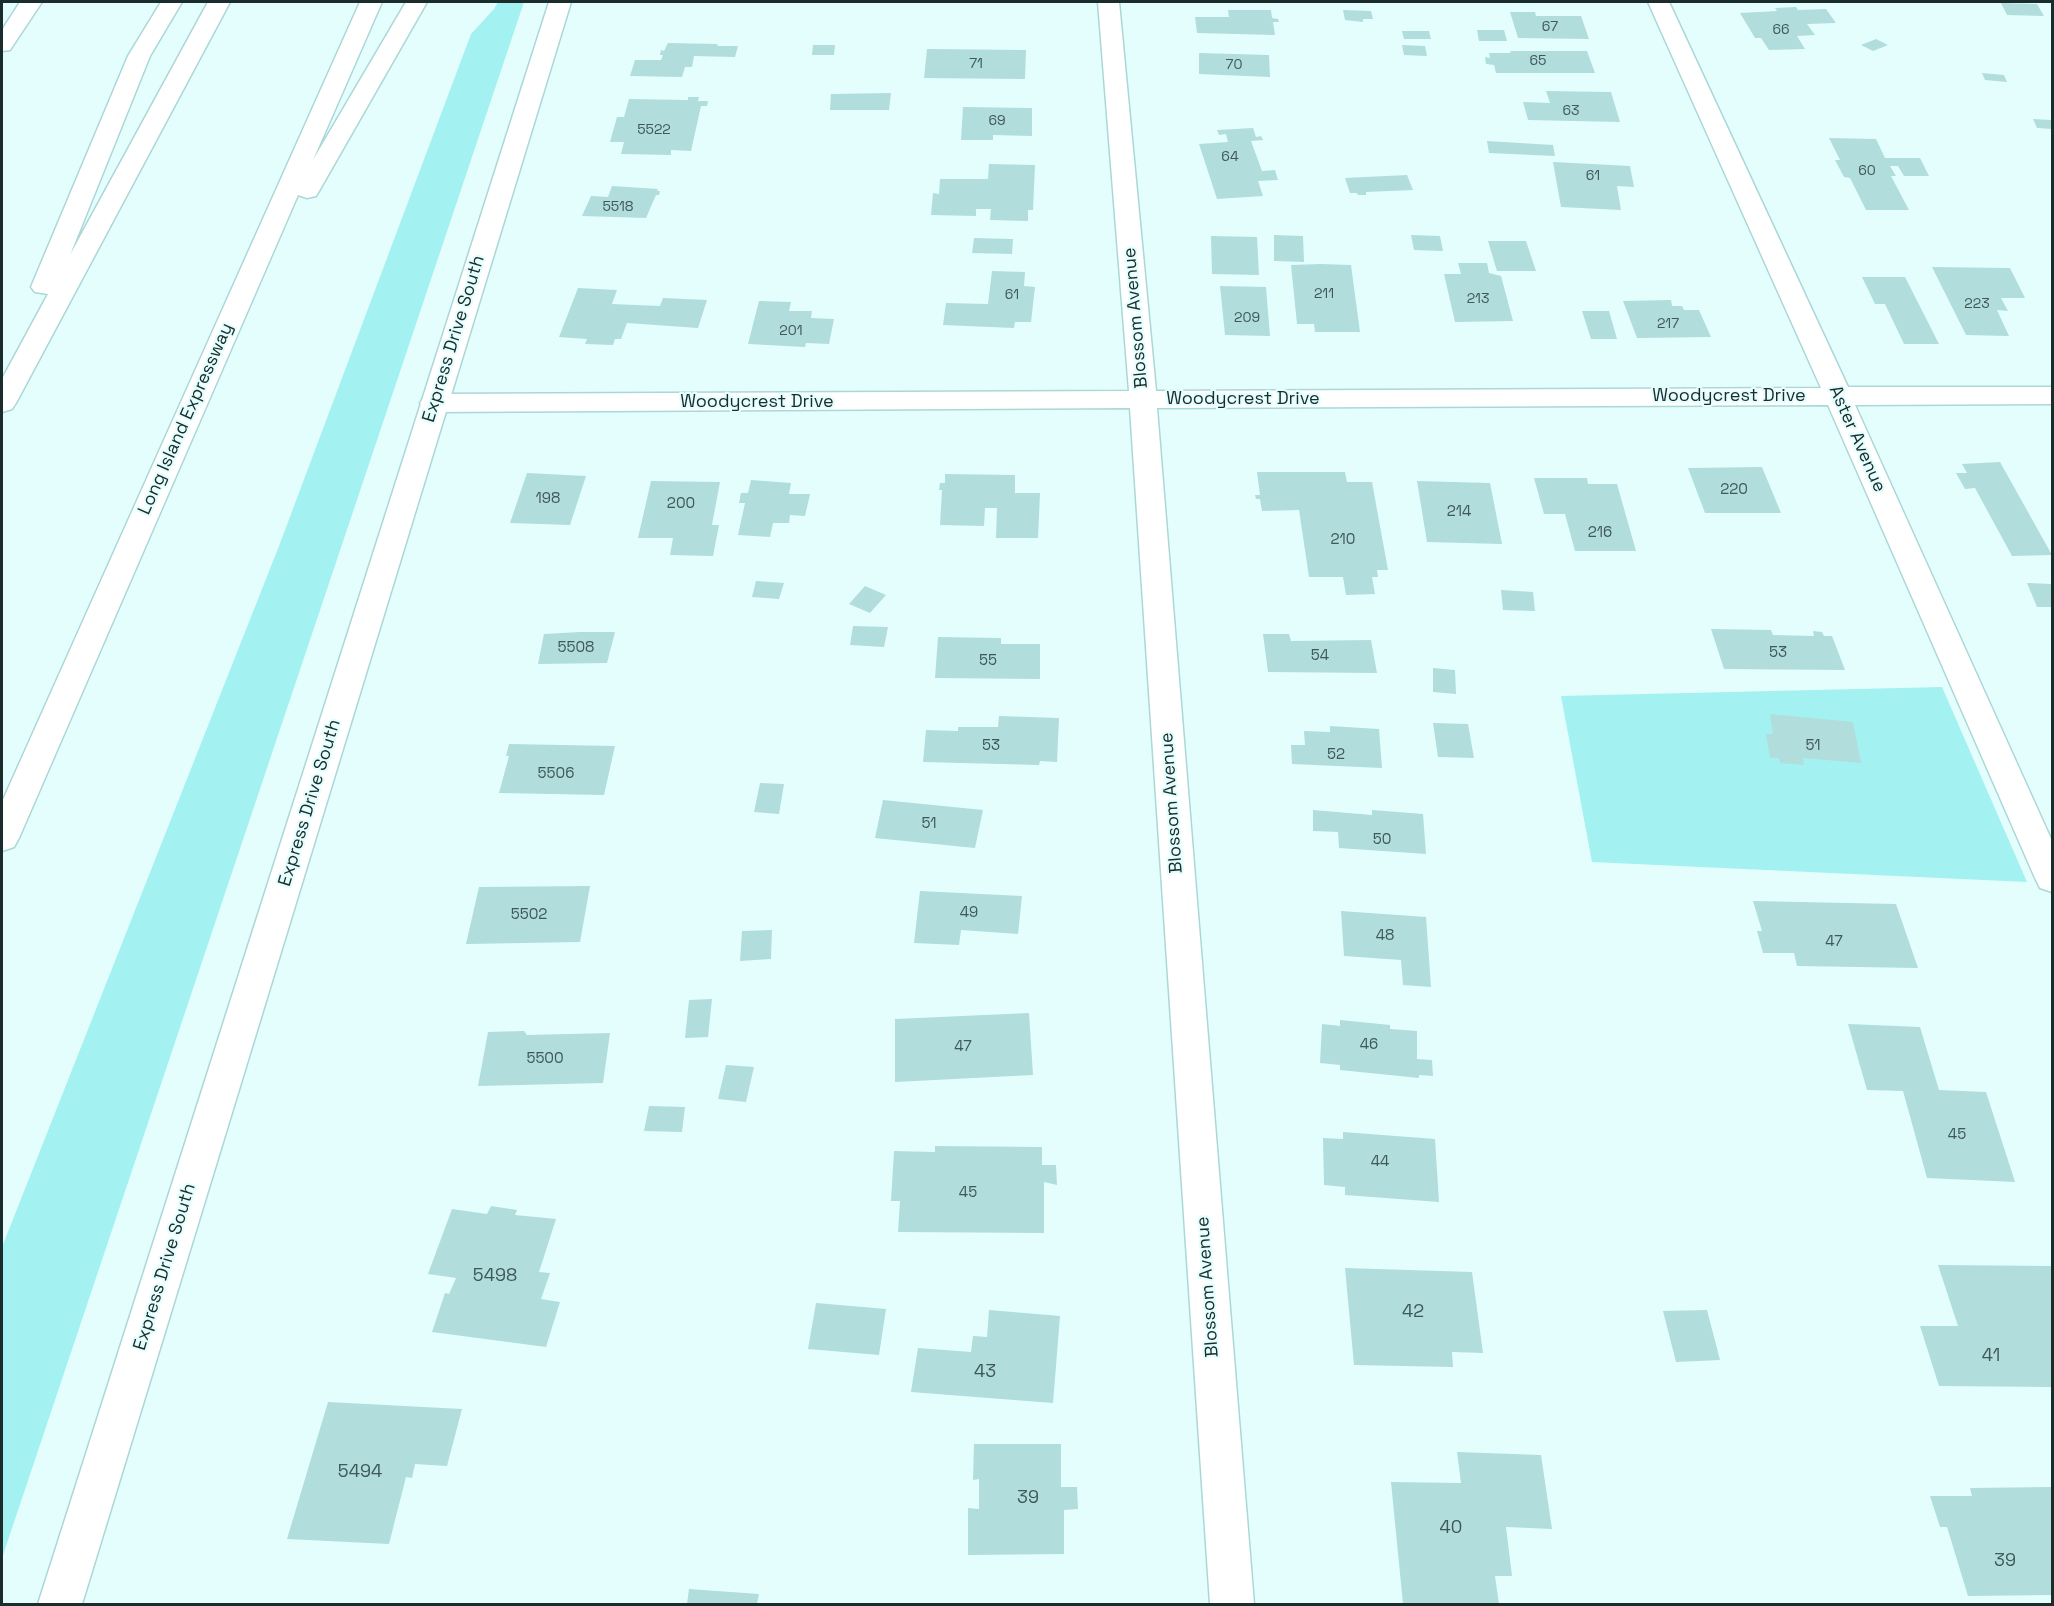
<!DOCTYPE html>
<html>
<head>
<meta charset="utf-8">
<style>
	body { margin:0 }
	#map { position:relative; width:2054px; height:1606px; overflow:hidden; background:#e4fefe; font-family:"Space Grotesk",sans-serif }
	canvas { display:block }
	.frame { position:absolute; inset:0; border:3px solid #1b2c2c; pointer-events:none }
</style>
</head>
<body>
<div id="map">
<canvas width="2054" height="1606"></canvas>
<div class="frame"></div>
</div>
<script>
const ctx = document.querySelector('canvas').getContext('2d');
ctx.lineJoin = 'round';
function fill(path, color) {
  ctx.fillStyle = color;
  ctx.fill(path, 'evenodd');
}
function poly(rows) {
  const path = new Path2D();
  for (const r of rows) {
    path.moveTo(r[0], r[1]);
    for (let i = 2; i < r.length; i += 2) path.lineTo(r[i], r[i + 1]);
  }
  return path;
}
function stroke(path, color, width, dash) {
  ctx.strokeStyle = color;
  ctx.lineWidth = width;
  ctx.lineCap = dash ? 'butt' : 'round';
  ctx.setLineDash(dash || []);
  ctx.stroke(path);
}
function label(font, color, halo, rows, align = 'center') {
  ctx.font = font + ' "Space Grotesk",sans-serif';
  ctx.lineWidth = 4.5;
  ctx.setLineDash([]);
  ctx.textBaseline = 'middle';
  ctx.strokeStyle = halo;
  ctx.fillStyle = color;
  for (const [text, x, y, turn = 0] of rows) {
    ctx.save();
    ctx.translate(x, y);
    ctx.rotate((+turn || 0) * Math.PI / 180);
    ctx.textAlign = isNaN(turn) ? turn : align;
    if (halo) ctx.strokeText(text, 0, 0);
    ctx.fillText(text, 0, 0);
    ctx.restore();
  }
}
fill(poly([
	[498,2,524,2,2,1558,2,1247,279,546,471,34,494,9],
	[1942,687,2027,882,1592,862,1561,696]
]), '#a3f1f1');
fill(poly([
	[2001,3,2037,4,2044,16,2007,15],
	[1796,7,1798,10,1826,9,1836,23,1807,24,1815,35,1797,36,1805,49,1769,50,1761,38,1755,38,1740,13,1777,11,1775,8],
	[1228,10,1271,10,1272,18,1278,19,1279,22,1273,22,1275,35,1197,33,1195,17,1229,17],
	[1343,10,1371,11,1373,19,1363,19,1363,22,1345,20],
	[1510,12,1535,12,1536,16,1581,16,1589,39,1518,38],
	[1477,30,1504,30,1507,41,1479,41],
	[1402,31,1429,31,1431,39,1404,39],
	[1876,39,1888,45,1873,51,1861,45],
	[668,43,717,44,718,46,738,46,735,57,694,56,692,67,685,67,682,77,630,76,635,60,661,60,663,55,660,55,661,50,664,51],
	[813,45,835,45,834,55,812,55],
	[1402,45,1425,46,1427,56,1404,55],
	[927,49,1026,50,1025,79,924,78],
	[1511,51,1587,51,1595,73,1496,73,1494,65,1486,64,1485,57,1490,58,1489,53,1510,53],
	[1199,53,1269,55,1270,77,1199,74],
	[1982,73,2004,75,2007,82,1985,80],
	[1546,91,1611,92,1620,122,1528,120,1523,102,1550,103],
	[891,93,889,110,830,110,831,94],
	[688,97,699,97,698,101,708,101,707,106,701,106,691,151,671,150,671,155,621,154,624,142,610,142,617,117,624,117,629,99,688,100],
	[963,107,1032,108,1032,136,993,135,993,140,961,140],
	[2033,119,2052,120,2052,129,2037,128],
	[1253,128,1256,137,1261,136,1263,140,1251,141,1262,171,1275,170,1278,180,1258,181,1263,196,1217,199,1199,144,1228,142,1226,134,1219,135,1217,130],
	[1829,138,1876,139,1885,158,1920,158,1929,176,1904,176,1898,166,1890,166,1896,176,1891,176,1909,210,1866,210,1850,178,1844,177,1835,160,1840,160],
	[1487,141,1553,145,1555,156,1489,153],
	[1553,162,1630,166,1634,187,1617,186,1621,210,1561,207],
	[989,164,1035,165,1033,210,1028,210,1028,221,990,220,991,209,976,209,976,216,931,215,933,193,939,194,940,179,988,179],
	[1407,175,1413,190,1366,192,1366,195,1358,195,1357,193,1350,193,1345,178],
	[612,186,658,189,657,191,660,191,659,195,656,195,646,218,582,216,591,196,608,197],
	[1274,235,1303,236,1304,262,1274,261],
	[1411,235,1440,236,1443,251,1414,250],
	[1211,236,1257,237,1259,275,1212,274],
	[974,238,1013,239,1012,254,972,253],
	[1488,241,1526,241,1536,271,1497,271],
	[1458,263,1487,263,1489,273,1501,276,1513,321,1455,322,1444,274,1461,274],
	[1321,264,1351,265,1360,332,1315,332,1314,324,1297,324,1291,265],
	[1932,267,2010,268,2025,298,2001,298,2008,311,1997,310,2009,336,1966,335],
	[992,271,1025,272,1024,286,1035,287,1031,322,1015,322,1014,328,943,325,946,303,988,304],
	[1862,277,1905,277,1939,344,1904,344,1885,304,1875,304],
	[1220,286,1266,287,1270,336,1225,335],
	[578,288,617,290,612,304,660,306,663,298,707,300,698,328,627,323,621,339,615,339,613,345,585,344,587,339,559,337],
	[1671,300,1672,306,1682,306,1684,310,1699,310,1711,337,1637,338,1623,301],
	[759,301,791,302,789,311,812,311,811,318,834,319,829,344,806,343,805,347,748,344],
	[1582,311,1609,311,1617,339,1591,339],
	[2000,462,2052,555,2012,556,1975,488,1965,489,1956,473,1967,473,1962,464],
	[1762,467,1781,513,1705,513,1688,468],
	[1257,472,1345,472,1347,482,1372,482,1388,570,1377,570,1378,577,1372,577,1375,594,1346,595,1343,577,1309,577,1299,510,1262,511,1260,499,1256,499,1255,495,1260,495],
	[527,473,586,476,570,525,510,523],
	[945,474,1015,475,1015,493,1040,493,1038,538,996,538,997,508,985,508,984,526,940,525,942,490,939,490,940,483,945,483],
	[1534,478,1587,478,1588,484,1617,484,1636,551,1575,551,1565,514,1544,514],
	[751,480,791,483,789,494,810,494,805,516,790,515,789,523,773,523,770,537,738,535,745,503,739,503,741,493,748,493],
	[651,481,720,482,712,525,719,525,713,556,670,555,673,538,638,538],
	[1417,481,1490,483,1502,544,1427,542],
	[756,581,784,583,779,599,752,597],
	[2027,583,2052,584,2052,607,2037,607],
	[865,586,886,595,870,613,849,604],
	[1501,590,1533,592,1535,611,1503,610],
	[853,626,888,627,884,647,850,645],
	[1711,629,1771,630,1773,635,1814,636,1813,631,1822,632,1824,636,1832,636,1845,670,1724,669],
	[580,632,615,632,607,663,538,664,544,634],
	[1263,634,1289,634,1291,641,1371,640,1377,673,1268,672],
	[938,637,1001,638,1001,644,1040,644,1040,679,935,678],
	[1433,668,1455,670,1456,694,1433,692],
	[1770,714,1853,722,1861,763,1803,758,1804,765,1780,763,1779,758,1770,758,1766,734,1773,734],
	[999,716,1059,718,1057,762,1040,761,1039,765,923,762,926,730,958,731,958,727,998,727],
	[1433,723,1468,724,1474,758,1438,757],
	[1330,726,1379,729,1382,768,1292,764,1291,745,1305,745,1304,731,1330,732],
	[509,744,615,746,604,795,499,793,509,756,506,756],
	[760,783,784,784,779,814,754,812],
	[883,800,983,810,975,848,875,838],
	[1313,810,1372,815,1372,810,1423,814,1426,854,1339,848,1338,832,1313,831],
	[590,886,580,942,466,944,479,887],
	[920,891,1022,896,1018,934,961,930,959,945,914,943],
	[1753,901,1896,904,1918,968,1797,966,1794,953,1763,953,1757,931,1762,931],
	[1341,911,1426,917,1431,987,1403,985,1401,960,1344,956],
	[772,930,771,959,740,961,742,931],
	[712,999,708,1037,685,1038,689,1000],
	[1029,1013,1033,1075,895,1082,895,1019],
	[1340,1020,1390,1025,1390,1029,1417,1031,1417,1059,1432,1060,1433,1076,1419,1075,1419,1078,1340,1070,1340,1065,1320,1063,1322,1024,1340,1026],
	[1848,1024,1920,1027,1939,1090,1986,1092,2015,1182,1927,1178,1903,1091,1867,1090],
	[524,1031,527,1035,610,1033,603,1083,478,1086,488,1032],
	[726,1065,754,1067,746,1102,718,1099],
	[649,1106,685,1107,682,1132,644,1131],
	[1343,1132,1435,1139,1439,1202,1345,1195,1345,1187,1324,1185,1323,1138,1343,1139],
	[935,1146,1042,1147,1042,1165,1056,1165,1057,1185,1044,1182,1044,1233,898,1232,900,1201,891,1201,894,1151,935,1152],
	[491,1206,517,1210,515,1215,556,1219,539,1272,550,1273,541,1299,560,1302,546,1347,432,1332,445,1293,449,1294,456,1278,428,1274,452,1209,487,1214],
	[1938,1265,2052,1266,2052,1387,1939,1386,1920,1326,1958,1326],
	[1345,1268,1472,1272,1483,1353,1452,1352,1453,1367,1354,1365],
	[816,1303,886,1309,879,1355,808,1349],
	[989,1310,1060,1316,1053,1403,911,1392,918,1348,971,1352,973,1336,987,1337],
	[1707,1310,1720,1360,1676,1362,1663,1311],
	[328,1402,462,1409,447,1466,415,1464,412,1478,406,1477,389,1544,287,1539],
	[974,1444,1061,1444,1061,1487,1077,1487,1078,1509,1064,1510,1064,1554,968,1555,968,1508,979,1509,979,1479,973,1480],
	[1457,1452,1541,1455,1552,1529,1506,1527,1512,1576,1495,1576,1499,1604,1403,1604,1391,1482,1461,1483],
	[2052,1487,2052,1595,1968,1596,1947,1527,1940,1527,1930,1496,1972,1496,1970,1488],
	[689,1589,759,1594,757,1604,687,1604]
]), '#b1dddd');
const minor = poly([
	[1098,2,1119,2,1156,391,1821,388,1648,2,1669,2,1848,387,2052,387,2052,404,1855,405,2052,841,2052,892,2040,888,2035,878,1828,405,1157,408,1254,1604,1210,1604,1130,408,434,412,424,409,420,403,424,397,434,394,1129,391,1098,2]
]);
const secondary = poly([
	[20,2,42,2,10,50,2,51,2,30,20,2],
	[549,2,571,2,82,1604,38,1604,549,2]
]);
const motorway = poly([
	[161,2,182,2,150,56,70,255,208,2,230,2,16,403,12,409,2,412,2,379,48,294,35,292,31,287,128,56,161,2],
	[360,2,382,2,313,160,406,2,427,2,319,191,316,196,307,198,298,195,19,838,14,847,2,851,2,802,360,2]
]);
stroke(minor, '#acd7d7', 3);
stroke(secondary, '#acd7d7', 3);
stroke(motorway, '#acd7d7', 3);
fill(minor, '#fff');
fill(secondary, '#fff');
fill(motorway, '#fff');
label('14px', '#405858', null, [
	["67",1550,27],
	["66",1781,30],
	["65",1538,61],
	["71",976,64],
	["70",1234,65],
	["63",1571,111],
	["69",997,121],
	["5522",654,130],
	["64",1230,157],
	["60",1867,171],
	["61",1593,176],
	["5518",618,207],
	["211",1324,294],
	["61",1012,295],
	["213",1478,299],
	["223",1977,304],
	["209",1247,318],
	["217",1668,324],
	["201",791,331]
]);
label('15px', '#405858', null, [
	["220",1734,490],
	["198",548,499],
	["200",681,504],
	["214",1459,512],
	["216",1600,533],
	["210",1343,540],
	["5508",576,648],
	["53",1778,653],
	["54",1320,656],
	["55",988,661],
	["53",991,746],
	["51",1813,746],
	["52",1336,755],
	["5506",556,774],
	["51",929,824],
	["50",1382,840],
	["49",969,913],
	["5502",529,915],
	["48",1385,936],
	["47",1834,942],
	["46",1369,1045],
	["47",963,1047],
	["5500",545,1059],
	["45",1957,1135],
	["44",1380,1162],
	["45",968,1193]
]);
label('18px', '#1b2c2c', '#e4fefe', [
	["Blossom Avenue",1136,318,-95],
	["Express Drive South",454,339,-73],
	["Woodycrest Drive",1729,396],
	["Woodycrest Drive",1243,399],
	["Woodycrest Drive",757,402],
	["Long Island Expressway",186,419,-66],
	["Aster Avenue",1857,439,66],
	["Express Drive South",310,803,-73],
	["Blossom Avenue",1172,803,-94],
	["Express Drive South",165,1267,-73],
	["Blossom Avenue",1208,1287,-94]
]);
label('18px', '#405858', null, [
	["5498",495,1276],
	["42",1413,1312],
	["41",1991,1356],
	["43",985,1372],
	["5494",360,1472],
	["39",1028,1498],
	["40",1451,1528],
	["39",2005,1561]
]);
</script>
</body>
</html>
